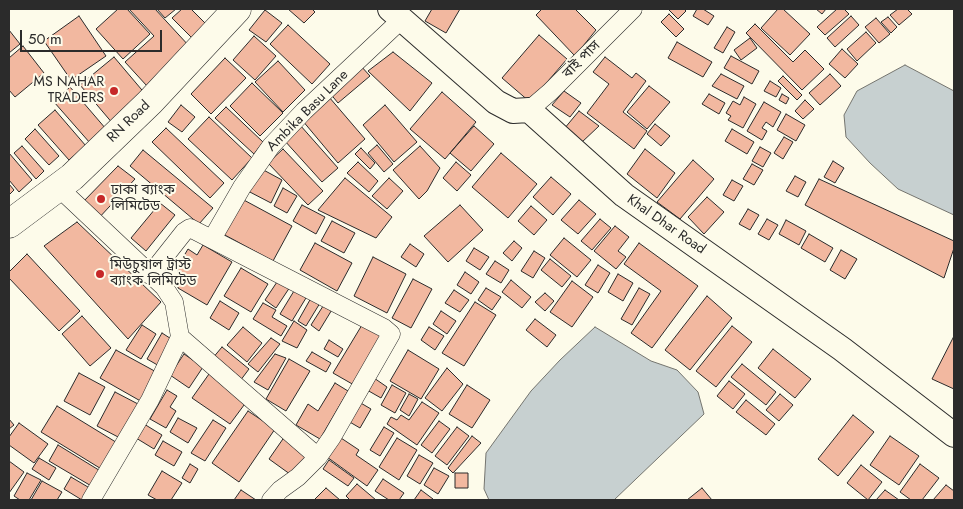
<!DOCTYPE html>
<html>
<head>
<meta charset="utf-8">
<style>
	body { margin:0 }
	#map { position:relative; width:963px; height:509px; overflow:hidden; background:#fdfbea; font-family:Jost,sans-serif }
	canvas { display:block }
	.frame { position:absolute; inset:0; border:10px solid #2b2b2b; pointer-events:none }
	.scale { position:absolute; left:20px; top:30px; width:142px; height:22px; box-sizing:border-box; border:2px solid #2b2b2b; border-top:0; padding-left:6px; font-size:15px; line-height:18px; white-space:nowrap; color:#2b2b2b; -webkit-text-stroke:4px #fdfbea; paint-order:stroke }
</style>
</head>
<body>
<div id="map">
<canvas width="963" height="509"></canvas>
<div class="frame"></div>
<div class="scale">50 m</div>
</div>
<script>
const ctx = document.querySelector('canvas').getContext('2d');
ctx.lineJoin = 'round';
function fill(path, color) {
  ctx.fillStyle = color;
  ctx.fill(path, 'evenodd');
}
function poly(rows) {
  const path = new Path2D();
  for (const r of rows) {
    path.moveTo(r[0], r[1]);
    for (let i = 2; i < r.length; i += 2) path.lineTo(r[i], r[i + 1]);
  }
  return path;
}
function stroke(path, color, width, dash) {
  ctx.strokeStyle = color;
  ctx.lineWidth = width;
  ctx.lineCap = dash ? 'butt' : 'round';
  ctx.setLineDash(dash || []);
  ctx.stroke(path);
}
function label(font, color, halo, rows, align = 'center') {
  ctx.font = font + ' Jost,"Noto Sans Bengali",sans-serif';
  ctx.lineWidth = 4;
  ctx.setLineDash([]);
  ctx.textBaseline = 'middle';
  ctx.strokeStyle = halo;
  ctx.fillStyle = color;
  for (const [text, x, y, turn = 0] of rows) {
    ctx.save();
    ctx.translate(x, y);
    ctx.rotate((+turn || 0) * Math.PI / 180);
    ctx.textAlign = isNaN(turn) ? turn : align;
    if (halo) ctx.strokeText(text, 0, 0);
    ctx.fillText(text, 0, 0);
    ctx.restore();
  }
}
const water = poly([
	[905,65,954,91,954,215,898,189,870,163,846,137,844,115,857,91,905,65],
	[595,327,651,361,677,370,698,392,704,414,614,500,489,500,484,489,486,453,531,391,560,360,595,327]
]);
fill(water, '#c7d0d0');
stroke(water, '#74746e', 1);
const building = poly([
	[118,9,127,9,150,34,123,59,96,29,118,9],
	[129,9,155,9,190,47,147,86,125,62,154,36,129,9],
	[157,9,176,9,165,18,157,9],
	[182,9,191,9,206,24,192,38,172,18,182,9],
	[288,9,312,9,315,12,304,23,288,9],
	[432,9,460,9,446,33,425,21,432,9],
	[542,9,575,9,596,30,575,56,536,15,542,9],
	[668,9,684,9,686,11,678,19,668,9],
	[697,9,703,9,714,16,708,25,693,16,697,9],
	[778,9,783,9,810,34,790,55,761,28,778,9],
	[816,9,826,9,822,14,816,9],
	[837,9,844,9,849,14,825,35,817,27,837,9],
	[898,9,907,9,912,14,899,25,890,15,898,9],
	[265,10,282,23,266,42,249,30,265,10],
	[669,14,684,29,676,37,661,22,669,14],
	[79,16,106,56,71,80,44,41,79,16],
	[851,16,859,25,835,47,827,38,851,16],
	[888,17,897,27,891,33,881,22,888,17],
	[876,18,890,34,879,43,865,27,876,18],
	[755,24,793,62,805,50,824,69,802,90,746,33,755,24],
	[288,25,330,64,312,84,270,44,288,25],
	[727,27,735,32,723,53,714,48,727,27],
	[9,30,20,44,9,53,9,30],
	[866,32,876,43,857,61,847,49,866,32],
	[539,35,567,59,530,102,502,78,539,35],
	[254,36,276,56,255,80,233,60,254,36],
	[750,38,757,48,741,60,734,50,750,38],
	[677,42,712,62,703,77,668,58,677,42],
	[23,46,44,73,15,97,9,90,9,58,23,46],
	[842,49,858,64,845,78,829,64,842,49],
	[393,52,432,83,410,111,368,71,393,52],
	[731,56,759,71,752,84,724,68,731,56],
	[114,57,147,96,114,125,80,85,114,57],
	[605,57,632,78,636,73,646,81,623,112,647,131,634,149,587,113,609,84,593,72,605,57],
	[225,58,246,78,211,114,191,94,225,58],
	[278,61,305,90,283,112,255,82,278,61],
	[360,65,370,76,338,103,329,92,360,65],
	[721,74,744,86,737,99,712,86,721,74],
	[830,74,841,86,820,105,809,93,830,74],
	[783,76,802,95,797,100,778,81,783,76],
	[770,81,781,88,776,97,764,91,770,81],
	[252,83,283,113,260,136,230,106,252,83],
	[649,86,670,102,647,129,627,112,649,86],
	[70,87,106,129,90,143,54,102,70,87],
	[564,91,581,103,570,117,552,105,564,91],
	[442,92,476,122,445,159,410,129,442,92],
	[709,94,725,103,719,114,702,104,709,94],
	[782,94,789,98,786,104,779,100,782,94],
	[329,97,365,139,338,163,302,120,329,97],
	[744,97,756,104,743,128,728,120,731,116,726,113,733,101,740,105,744,97],
	[805,100,814,109,803,119,795,111,805,100],
	[764,102,781,112,773,127,766,122,762,128,767,131,762,140,747,131,764,102],
	[181,105,195,117,182,132,168,122,181,105],
	[385,105,417,142,394,162,363,125,385,105],
	[226,107,263,142,254,154,215,118,226,107],
	[55,110,86,146,69,160,38,125,55,110],
	[579,111,599,126,581,143,564,129,579,111],
	[786,114,805,125,796,141,777,130,786,114],
	[209,117,252,158,232,180,188,139,209,117],
	[655,124,670,136,661,146,647,134,655,124],
	[300,125,338,168,322,182,284,140,300,125],
	[474,126,494,144,471,171,450,153,474,126],
	[166,128,224,183,210,198,152,142,166,128],
	[35,129,59,156,49,165,25,139,35,129],
	[732,129,754,142,747,154,725,141,732,129],
	[784,137,793,142,783,159,774,153,784,137],
	[377,145,393,164,384,172,368,153,377,145],
	[22,146,44,171,36,179,14,153,22,146],
	[420,146,440,168,427,191,419,199,393,170,420,146],
	[760,147,771,153,763,167,752,161,760,147],
	[361,148,375,163,370,169,355,154,361,148],
	[283,149,323,191,308,205,268,163,283,149],
	[645,149,675,173,657,198,627,174,645,149],
	[143,150,213,208,199,224,130,166,143,150],
	[9,153,32,180,19,192,9,180,9,153],
	[501,153,537,184,508,218,472,187,501,153],
	[693,160,714,179,680,219,657,202,693,160],
	[833,161,844,168,835,183,824,177,833,161],
	[358,162,378,181,369,192,347,173,358,162],
	[456,162,471,175,457,191,443,178,456,162],
	[752,164,763,170,754,185,743,179,752,164],
	[118,166,135,179,97,220,81,204,118,166],
	[258,167,282,180,271,203,246,190,258,167],
	[795,176,806,182,798,197,786,191,795,176],
	[551,177,571,194,553,215,533,197,551,177],
	[345,178,392,217,376,238,318,210,345,178],
	[389,178,403,191,387,209,372,196,389,178],
	[819,179,954,241,954,248,944,278,805,205,819,179],
	[732,180,743,186,734,201,723,195,732,180],
	[9,184,14,190,9,195,9,184],
	[283,188,297,196,287,213,274,206,283,188],
	[707,197,724,212,704,234,688,217,707,197],
	[242,199,292,226,273,261,223,234,242,199],
	[579,200,596,214,578,234,561,220,579,200],
	[160,203,175,215,146,251,131,238,160,203],
	[302,205,325,217,316,234,293,221,302,205],
	[460,205,483,230,448,262,424,236,460,205],
	[531,206,547,220,534,235,518,221,531,206],
	[748,209,759,215,750,230,739,224,748,209],
	[600,219,611,228,592,250,581,241,600,219],
	[767,219,778,225,769,240,758,234,767,219],
	[786,220,806,231,799,245,779,234,786,220],
	[332,221,355,233,344,253,321,241,332,221],
	[77,222,161,302,128,339,44,246,77,222],
	[615,226,629,237,618,251,626,257,616,269,594,251,615,226],
	[809,234,833,248,825,262,801,248,809,234],
	[564,238,591,260,577,277,550,255,564,238],
	[514,241,522,248,512,261,503,253,514,241],
	[315,243,352,263,337,291,300,270,315,243],
	[639,243,698,286,652,348,631,333,661,291,624,264,639,243],
	[410,244,424,254,416,267,401,257,410,244],
	[203,245,232,262,207,305,178,288,178,266,188,249,197,255,203,245],
	[474,248,489,257,480,270,466,261,474,248],
	[841,250,857,259,845,279,830,270,841,250],
	[534,251,545,258,533,278,521,271,534,251],
	[27,254,80,311,59,331,9,278,9,272,27,254],
	[373,257,406,274,387,313,354,296,373,257],
	[550,259,571,276,562,287,541,270,550,259],
	[495,261,509,270,501,283,486,274,495,261],
	[598,265,610,273,598,293,585,285,598,265],
	[241,268,268,284,251,312,224,296,241,268],
	[465,272,479,282,471,294,457,285,465,272],
	[618,274,633,283,623,301,608,292,618,274],
	[279,279,292,284,276,308,265,300,279,279],
	[413,279,432,289,411,328,392,318,413,279],
	[511,280,531,297,522,308,502,292,511,280],
	[572,281,593,297,572,327,550,312,572,281],
	[297,286,309,293,292,321,280,314,297,286],
	[486,288,501,297,492,310,478,300,486,288],
	[639,288,650,294,632,325,621,319,639,288],
	[454,290,469,300,460,312,445,303,454,290],
	[545,293,554,301,545,311,535,302,545,293],
	[707,296,732,318,690,370,665,350,707,296],
	[311,298,320,303,306,326,298,321,311,298],
	[220,301,239,313,229,330,210,318,220,301],
	[475,302,496,315,464,366,442,353,475,302],
	[263,303,276,310,272,317,287,326,281,336,253,319,263,303],
	[325,303,333,308,319,331,311,325,325,303],
	[441,311,456,321,447,334,433,324,441,311],
	[82,316,111,348,90,366,62,334,82,316],
	[535,319,556,335,547,347,526,330,535,319],
	[365,320,385,332,354,385,333,373,365,320],
	[294,321,307,330,297,348,282,341,294,321],
	[142,325,156,334,141,359,126,350,142,325],
	[732,326,752,342,716,387,696,371,732,326],
	[243,327,262,343,247,362,227,345,243,327],
	[429,327,444,336,435,350,421,340,429,327],
	[162,333,176,342,161,367,147,359,162,333],
	[954,336,954,389,932,379,954,336],
	[271,338,280,344,258,372,248,364,271,338],
	[329,340,343,349,338,357,324,349,329,340],
	[222,347,249,369,240,381,212,359,222,347],
	[773,349,811,379,795,398,758,368,773,349],
	[116,350,160,374,144,403,100,378,116,350],
	[408,350,439,369,421,399,390,381,408,350],
	[312,352,331,363,326,372,306,361,312,352],
	[184,354,203,367,189,388,170,375,184,354],
	[275,354,286,358,268,390,254,382,275,354],
	[289,359,310,371,286,411,266,399,289,359],
	[742,364,776,392,766,405,731,377,742,364],
	[447,368,463,384,442,411,425,398,447,368],
	[79,373,105,387,90,415,64,401,79,373],
	[209,374,247,401,230,424,192,398,209,374],
	[374,378,387,387,381,398,367,390,374,378],
	[729,381,745,394,733,409,717,396,729,381],
	[335,383,348,391,320,439,296,425,308,404,318,411,335,383],
	[392,385,406,393,395,413,381,405,392,385],
	[467,385,490,400,472,428,449,414,467,385],
	[167,390,177,396,170,407,176,411,166,428,150,419,167,390],
	[115,392,138,404,120,438,97,426,115,392],
	[409,394,418,399,409,416,400,410,409,394],
	[780,394,793,405,779,421,766,410,780,394],
	[746,400,775,424,766,435,736,412,746,400],
	[359,402,371,409,360,428,348,421,359,402],
	[422,402,439,413,417,445,387,424,391,417,397,420,401,415,409,420,422,402],
	[57,406,119,444,103,470,41,432,57,406],
	[248,411,275,429,239,482,212,463,248,411],
	[853,415,874,432,838,476,818,459,853,415],
	[178,418,197,428,188,443,170,432,178,418],
	[9,419,14,425,9,429,9,419],
	[213,420,226,428,205,461,191,453,213,420],
	[439,421,450,429,432,453,421,445,439,421],
	[19,423,48,444,34,463,9,445,9,437,19,423],
	[144,424,162,435,154,449,136,438,144,424],
	[384,427,394,433,380,456,370,450,384,427],
	[457,427,469,436,447,465,435,456,457,427],
	[285,436,310,453,294,477,269,459,285,436],
	[472,436,481,443,453,473,448,468,472,436],
	[890,436,919,456,899,485,870,465,890,436],
	[341,438,359,450,356,455,378,470,367,486,327,457,341,438],
	[397,438,417,450,399,480,379,467,397,438],
	[163,441,182,452,174,466,155,455,163,441],
	[58,445,102,472,93,487,49,461,58,445],
	[419,455,433,463,420,484,407,476,419,455],
	[39,458,56,468,49,480,32,469,39,458],
	[329,460,354,478,348,486,323,469,329,460],
	[9,461,24,472,9,493,9,461],
	[190,464,198,469,190,483,182,478,190,464],
	[920,464,939,478,922,500,911,500,900,492,920,464],
	[861,465,882,482,868,500,847,483,861,465],
	[434,468,449,476,438,494,424,485,434,468],
	[162,471,182,483,171,500,157,500,148,495,162,471],
	[27,473,41,480,29,500,20,500,14,496,27,473],
	[455,473,468,473,468,488,455,488,455,473],
	[71,477,93,490,87,500,82,500,64,489,71,477],
	[383,479,404,493,399,500,389,500,375,491,383,479],
	[42,481,62,492,57,500,31,500,42,481],
	[357,484,376,500,350,500,346,496,357,484],
	[946,485,954,491,954,500,933,500,946,485],
	[326,488,340,500,314,500,326,488],
	[702,488,712,500,687,500,702,488],
	[241,490,256,500,234,500,241,490],
	[421,490,433,499,431,500,414,500,421,490],
	[885,490,899,500,876,500,885,490]
]);
fill(building, '#f2b8a0');
stroke(building, '#2b2b2b', 1);
const street = poly([
	[529,110,550,92,633,9],
	[59,188,164,287,174,302,180,337,150,400,91,500],
	[212,239,242,187,271,146,304,111,401,20],
	[150,275,184,232,190,228,384,328,391,334,332,437,318,457,298,477,280,490,271,500],
	[180,337,318,457]
]);
const secondary = poly([
	[390,9,496,102,513,111,529,110,624,195,842,349,954,435]
]);
const highway = poly([
	[9,224,72,177,150,102,237,9]
]);
stroke(street, '#2b2b2b', 19);
stroke(secondary, '#2b2b2b', 26);
stroke(highway, '#2b2b2b', 29);
stroke(street, '#fdfbea', 18);
stroke(secondary, '#fdfbea', 24);
stroke(highway, '#fdfbea', 28);
for (const [x, y, r, color] of [
	[114,91,5,"#c62828"],
	[101,199,5,"#c62828"],
	[100,274,5,"#c62828"]
]) {
  const dot = new Path2D();
  dot.arc(x, y, r, 0, 2 * Math.PI);
  ctx.fillStyle = color;
  ctx.fill(dot);
  stroke(dot, '#fdfbea', 2);
}
label('14px', '#2b2b2b', '#fdfbea', [
	["বাই পাস",582,60,-45],
	["Ambika Basu Lane",308,111,-45],
	["RN Road",129,122,-44],
	["Khal Dhar Road",666,225,35]
]);
label('14px', '#2b2b2b', '#fdfbea', [
	["MS NAHAR",104,83,"right"],
	["TRADERS",104,99,"right"],
	["ঢাকা ব্যাংক",111,191],
	["লিমিটেড",111,207],
	["মিউচুয়াল ট্রাস্ট",110,266],
	["ব্যাংক লিমিটেড",110,282]
], 'left');
</script>
</body>
</html>
